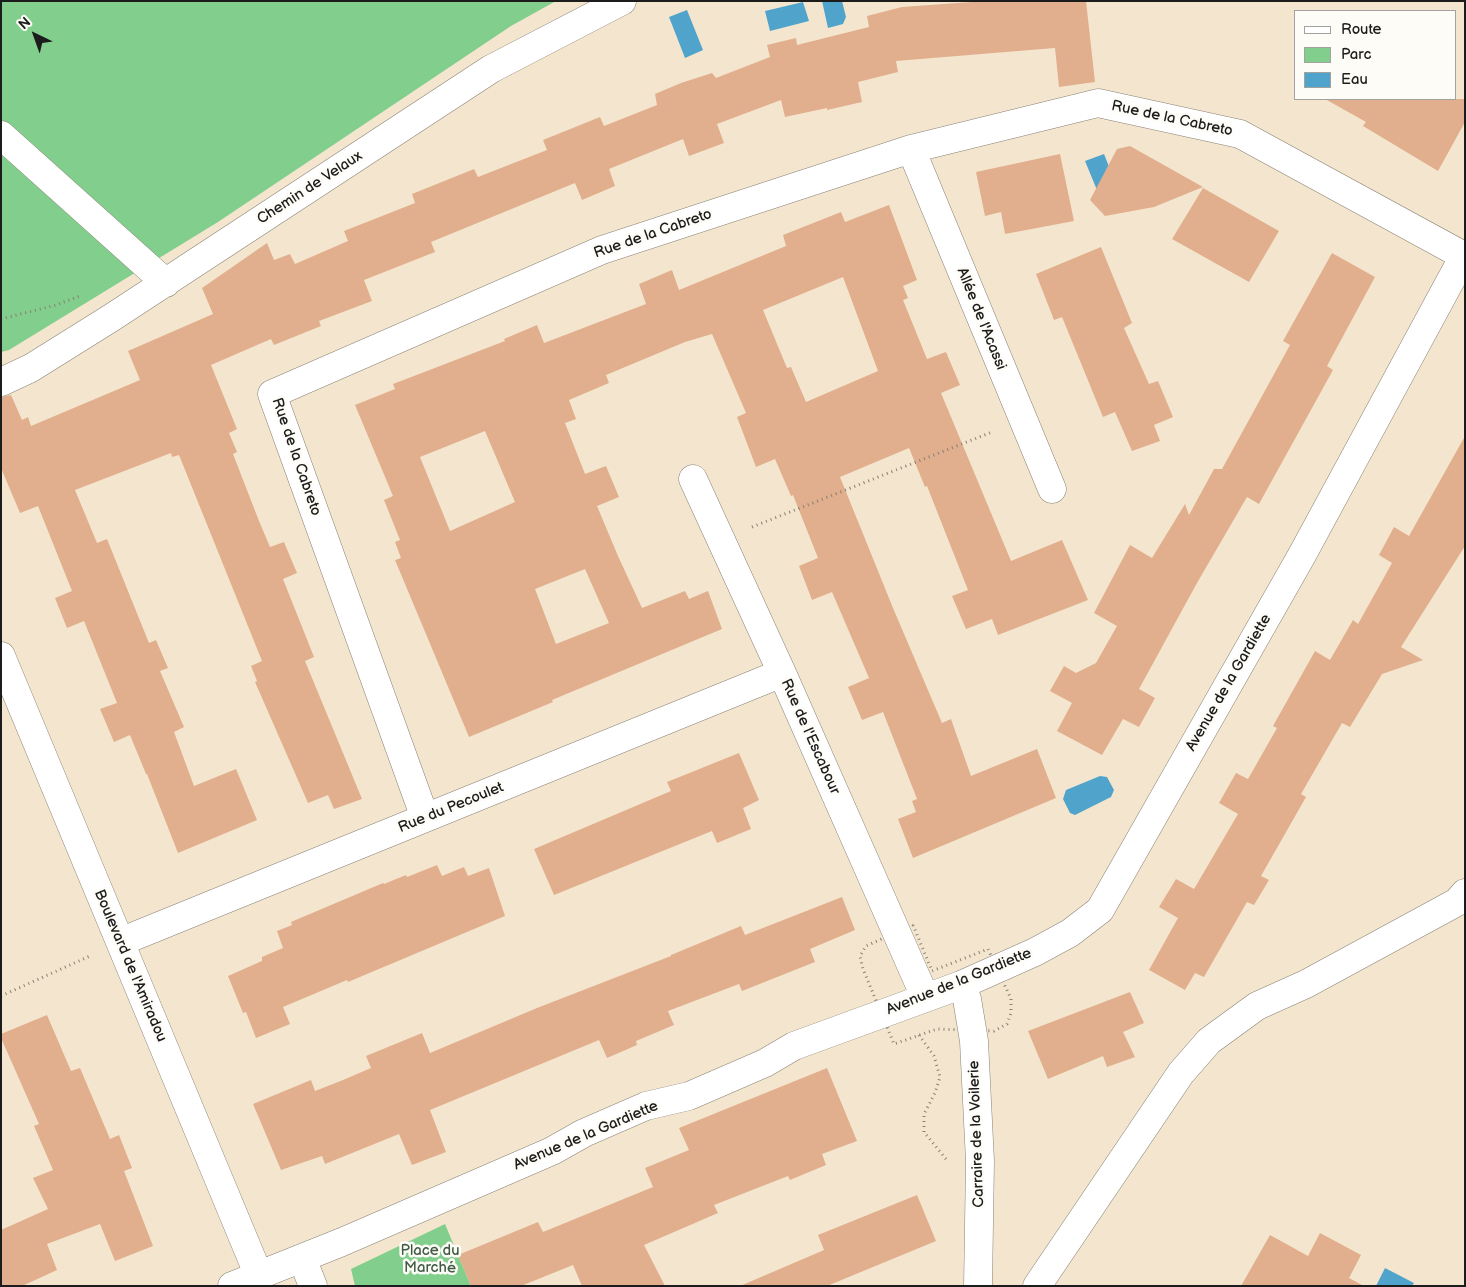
<!DOCTYPE html>
<html>
<head>
<meta charset="utf-8">
<style>
	body { margin:0 }
	#map { position:relative; width:1466px; height:1287px; overflow:hidden; background:#f4e6ce; font-family:"Balsamiq Sans",sans-serif }
	canvas { display:block }
	.frame { position:absolute; inset:0; border:2px solid #1c1c1c; pointer-events:none }
	.legend { position:absolute; left:1294px; top:10px; width:162px; height:90px; box-sizing:border-box; background:#fdfcf7; border:1px solid #a3a29f; margin:0; padding:6px 9px; list-style:none; font-size:15px; color:#1c1c1c }
	.legend li { display:flex; align-items:center; gap:10px; height:25px }
	.legend b { width:25px; border:1px solid #a3a29f }
	.north { position:absolute; left:10px; top:10px; width:50px; height:50px; -webkit-text-stroke:4px #fdfcf7; paint-order:stroke; rotate:318deg; font-size:14px; font-weight:700; line-height:20px; text-align:center; color:#1c1c1c }
	.north::after { content:''; display:block; margin:auto; width:18px; height:22px; background:#1c1c1c; clip-path:polygon(50% 0,100% 100%,50% 72%,0 100%) }
</style>
</head>
<body>
<div id="map">
<canvas width="1466" height="1287"></canvas>
<div class="frame"></div>
<ul class="legend">
<li><b style="height:6px;background:#fff"></b>Route</li>
<li><b style="height:14px;background:#82cf8d"></b>Parc</li>
<li><b style="height:14px;background:#50a4cc"></b>Eau</li>
</ul>
<div class="north">N</div>
</div>
<script>
const ctx = document.querySelector('canvas').getContext('2d');
ctx.lineJoin = 'round';
function fill(path, color) {
  ctx.fillStyle = color;
  ctx.fill(path, 'evenodd');
}
function poly(rows) {
  const path = new Path2D();
  for (const r of rows) {
    path.moveTo(r[0], r[1]);
    for (let i = 2; i < r.length; i += 2) path.lineTo(r[i], r[i + 1]);
  }
  return path;
}
function stroke(path, color, width, dash) {
  ctx.strokeStyle = color;
  ctx.lineWidth = width;
  ctx.lineCap = dash ? 'butt' : 'round';
  ctx.setLineDash(dash || []);
  ctx.stroke(path);
}
function label(font, color, halo, rows, align = 'center') {
  ctx.font = font + ' "Balsamiq Sans",sans-serif';
  ctx.lineWidth = 5;
  ctx.setLineDash([]);
  ctx.textBaseline = 'middle';
  ctx.strokeStyle = halo;
  ctx.fillStyle = color;
  for (const [text, x, y, turn = 0] of rows) {
    ctx.save();
    ctx.translate(x, y);
    ctx.rotate((+turn || 0) * Math.PI / 180);
    ctx.textAlign = isNaN(turn) ? turn : align;
    if (halo) ctx.strokeText(text, 0, 0);
    ctx.fillText(text, 0, 0);
    ctx.restore();
  }
}
fill(poly([
	[1,1,556,1,511,26,218,222,9,350,1,352],
	[445,1224,471,1286,355,1286,351,1269]
]), '#82cf8d');
fill(poly([
	[822,1,842,1,846,17,843,24,828,28],
	[803,2,809,21,770,31,765,11],
	[687,10,703,50,685,58,669,17],
	[1104,154,1112,174,1104,207,1085,161],
	[1100,776,1107,777,1114,790,1111,797,1075,815,1070,813,1063,799,1066,790],
	[1385,1268,1414,1283,1412,1286,1376,1286]
]), '#50a4cc');
fill(poly([
	[986,1,1086,1,1095,82,1059,87,1055,48,896,61,898,72,858,82,862,102,827,110,827,108,785,117,781,100,717,124,724,143,689,156,683,139,609,169,615,186,582,200,575,183,431,242,435,252,364,280,372,301,319,321,321,326,274,345,271,339,211,365,237,429,229,433,237,452,233,454,259,521,270,547,284,542,297,573,283,579,314,657,305,661,362,799,334,809,328,795,308,803,255,682,257,681,251,666,262,661,179,455,172,457,171,453,75,490,97,543,107,539,149,643,156,640,168,668,160,671,184,727,174,732,194,786,236,769,257,820,178,853,147,774,146,774,130,735,114,742,100,709,117,703,84,621,67,628,55,598,72,591,38,506,20,513,1,468,1,397,11,395,22,420,28,417,31,426,140,380,128,351,213,314,202,288,267,243,274,260,290,254,295,264,348,241,344,231,415,203,412,194,474,169,478,177,547,150,543,140,600,117,604,126,657,105,655,94,681,83,712,73,716,78,770,57,767,45,796,38,797,45,869,27,867,16,902,7],
	[1325,99,1465,99,1465,122,1438,171,1363,126,1366,122],
	[1130,146,1203,187,1154,207,1105,216,1090,200,1117,149],
	[1060,154,1074,221,1005,234,1001,212,985,216,976,172],
	[1203,188,1279,231,1249,282,1172,239],
	[889,205,917,280,903,286,908,298,903,300,927,359,946,352,960,385,941,393,1011,561,1062,540,1088,600,998,635,992,619,966,629,952,596,968,590,927,486,925,487,909,448,840,477,893,608,942,723,951,719,971,776,1037,749,1056,798,913,858,898,819,916,812,912,801,917,799,883,712,862,720,848,687,869,678,832,592,812,600,799,566,818,558,793,495,791,496,775,459,756,467,737,417,746,413,712,334,685,342,606,375,609,383,569,400,576,419,565,423,585,474,606,466,619,497,597,506,618,556,642,608,685,591,689,599,708,591,722,629,552,700,553,702,469,737,395,560,401,558,395,542,400,540,384,500,393,496,355,405,395,389,393,384,505,341,504,339,537,325,544,343,646,304,639,284,672,270,679,290,786,246,783,235,841,212,845,222],
	[843,277,878,371,806,402,791,367,787,368,763,310],
	[485,431,515,502,450,531,420,457],
	[585,569,609,623,556,644,535,589],
	[1101,247,1132,323,1124,328,1149,384,1158,381,1173,417,1154,425,1160,441,1132,451,1115,412,1103,417,1062,317,1054,320,1036,274],
	[1332,253,1375,277,1327,366,1333,370,1259,504,1247,497,1197,583,1139,689,1155,698,1139,727,1123,719,1102,755,1057,731,1072,703,1050,691,1064,666,1076,673,1096,663,1117,626,1094,613,1130,545,1152,558,1185,504,1189,515,1214,469,1222,469,1290,345,1283,341],
	[1465,436,1465,546,1401,647,1423,660,1382,674,1350,727,1342,723,1301,794,1306,797,1261,876,1269,880,1254,905,1247,902,1204,977,1195,973,1185,990,1149,970,1178,918,1159,907,1176,879,1194,889,1238,814,1219,803,1236,773,1248,779,1277,728,1273,726,1315,651,1330,660,1353,620,1358,624,1392,563,1379,555,1394,527,1409,536],
	[739,753,759,800,743,808,751,829,717,843,712,831,554,895,534,849,671,791,667,782],
	[437,865,442,876,464,867,468,876,489,868,505,916,348,982,347,980,283,1007,290,1024,256,1038,246,1012,243,1013,228,976,262,961,262,957,283,948,277,931,292,925,291,922,383,883,384,884,406,875,407,877],
	[842,897,855,930,810,949,815,962,742,991,739,984,668,1011,674,1025,636,1041,637,1045,607,1058,599,1040,430,1110,446,1152,412,1165,399,1134,325,1164,322,1156,281,1170,253,1104,311,1080,315,1091,343,1080,371,1068,366,1056,422,1033,430,1053,537,1008,671,956,671,955,741,926,745,935],
	[1130,992,1144,1023,1123,1032,1135,1057,1107,1067,1103,1056,1048,1079,1028,1031],
	[47,1015,71,1071,80,1068,110,1139,119,1135,132,1168,124,1171,153,1246,115,1261,100,1224,47,1244,57,1270,22,1286,1,1286,1,1230,48,1209,33,1178,53,1170,34,1126,39,1124,1,1038,1,1034],
	[827,1068,857,1141,822,1154,826,1165,790,1180,788,1176,714,1205,718,1213,644,1245,665,1286,582,1286,573,1265,521,1286,471,1286,458,1255,538,1222,543,1232,653,1187,645,1168,689,1150,679,1128],
	[917,1195,936,1241,827,1286,740,1286,824,1250,818,1235],
	[1320,1233,1361,1255,1349,1278,1364,1286,1241,1286,1270,1235,1308,1256]
]), '#e1af8d');
const minor = poly([
	[1,135,166,283],
	[911,149,1052,489],
	[1,382,31,368,111,318,491,69,622,1],
	[693,479,782,673,925,997],
	[1,656,259,1276],
	[425,818,272,394,602,250,911,149,1098,103,1240,134,1464,256],
	[120,942,782,673],
	[961,985,967,999,974,1041,980,1161,978,1286],
	[302,1258,313,1286],
	[232,1286,342,1242,552,1151,584,1133,646,1106,689,1096,765,1063,794,1046,961,985,1035,952,1070,933,1100,910,1302,555,1465,254],
	[1037,1286,1181,1073,1209,1041,1257,1006,1306,984,1457,902,1465,893]
]);
stroke(minor, '#888175', 29);
stroke(poly([
	[1,319,56,305,80,296],
	[752,527,992,432],
	[913,925,932,971,988,949,1011,999,1011,1013,1007,1024,994,1031,937,1029,894,1044,863,969,860,956,866,946,913,925],
	[1,996,90,956],
	[919,1035,934,1056,940,1077,935,1093,924,1114,924,1132,946,1159]
]), '#888175', 3, [1, 4]);
stroke(minor, '#fff', 28);
label('15px', '#1c1c1c', '#fdfcf7', [
	["Rue de la Cabreto",1172,119,12],
	["Chemin de Velaux",310,188,-33],
	["Rue de la Cabreto",653,234,-19],
	["Allée de l'Acassi",981,319,68],
	["Rue de la Cabreto",296,457,71],
	["Avenue de la Gardiette",1229,683,-60],
	["Rue de l'Escabour",810,737,66],
	["Rue du Pecoulet",451,808,-22],
	["Boulevard de l'Amiradou",130,966,67],
	["Avenue de la Gardiette",959,982,-22],
	["Carraire de la Voilerie",977,1134,-92],
	["Avenue de la Gardiette",586,1136,-23]
]);
label('15px', '#405b44', '#fdfcf7', [
	["Place du",430,1251],
	["Marché",430,1268]
]);
</script>
</body>
</html>
